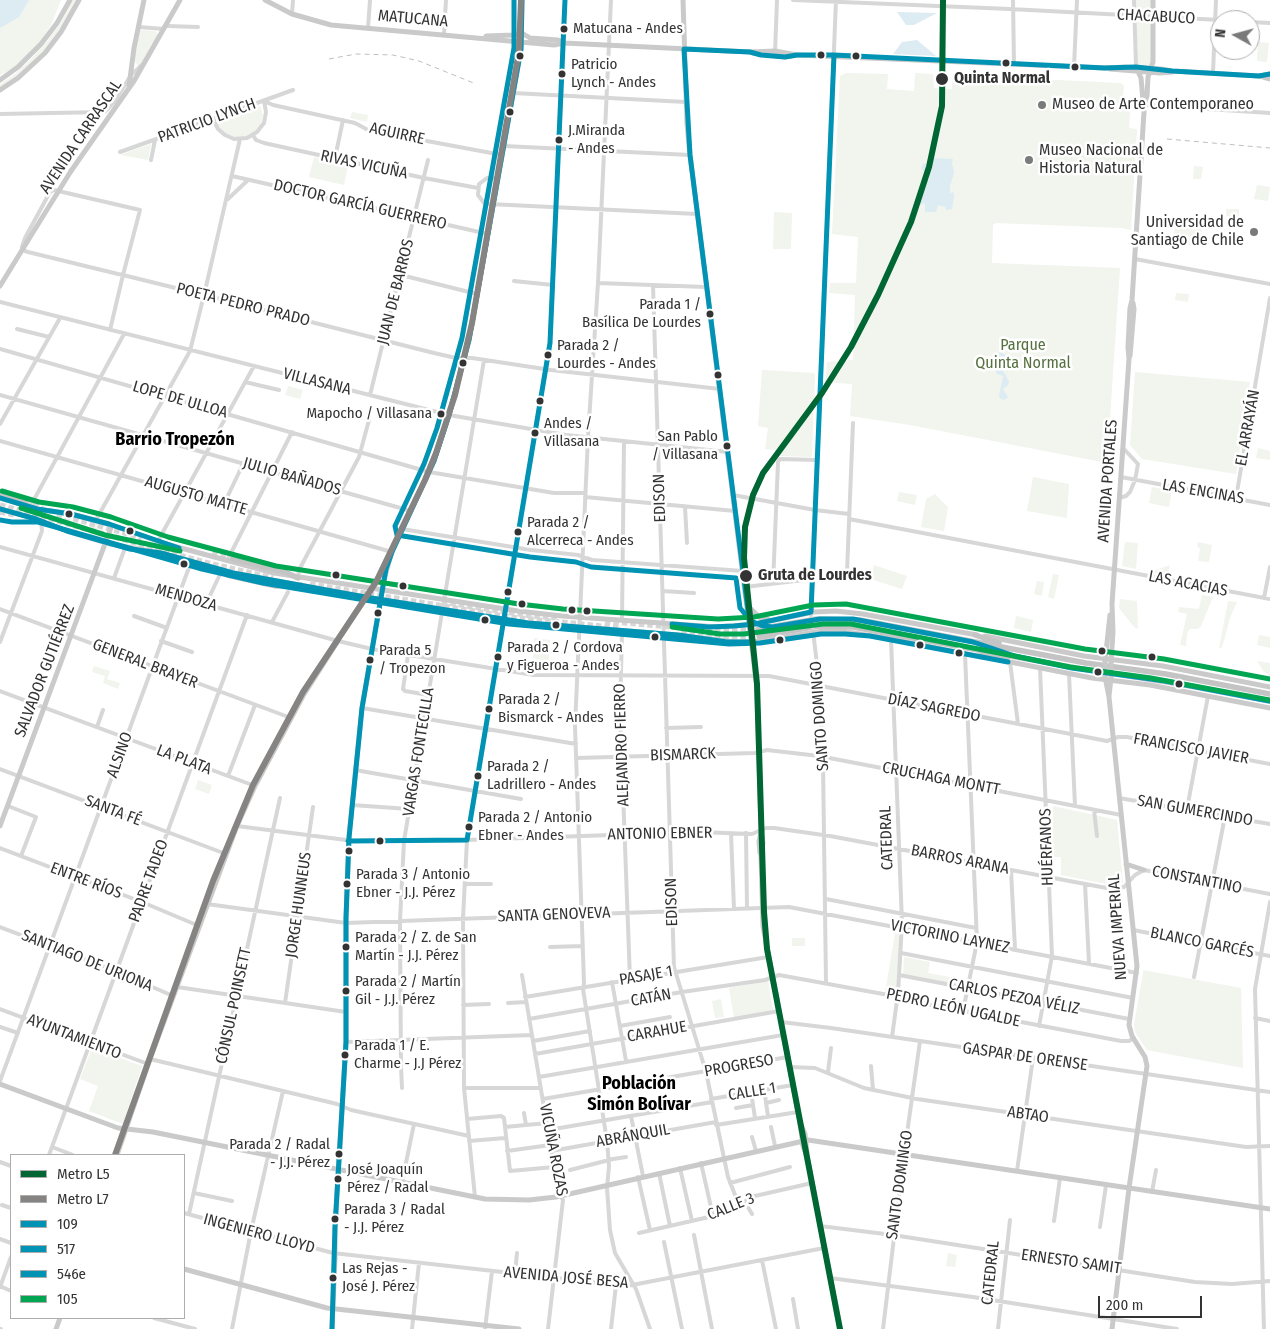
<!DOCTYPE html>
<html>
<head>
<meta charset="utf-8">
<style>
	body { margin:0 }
	#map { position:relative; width:1270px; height:1329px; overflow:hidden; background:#fff; font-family:"Fira Sans Condensed",sans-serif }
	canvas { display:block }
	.legend { position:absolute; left:10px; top:1154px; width:175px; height:165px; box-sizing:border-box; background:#fff; border:1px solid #adadad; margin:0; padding:6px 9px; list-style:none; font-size:15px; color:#333 }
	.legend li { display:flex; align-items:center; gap:10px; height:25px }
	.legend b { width:25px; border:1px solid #adadad }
	.north { position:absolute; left:1210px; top:10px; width:50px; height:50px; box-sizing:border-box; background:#fff; border:1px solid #adadad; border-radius:50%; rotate:277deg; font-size:14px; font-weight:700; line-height:20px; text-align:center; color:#333 }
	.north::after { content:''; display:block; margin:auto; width:18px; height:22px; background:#7a7a7a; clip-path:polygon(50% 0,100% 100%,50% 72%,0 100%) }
	.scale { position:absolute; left:1098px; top:1296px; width:104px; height:22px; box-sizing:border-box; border:2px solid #333; border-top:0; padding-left:6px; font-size:15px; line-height:18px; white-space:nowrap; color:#333; -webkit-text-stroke:4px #fff; paint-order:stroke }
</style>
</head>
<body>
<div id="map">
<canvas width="1270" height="1329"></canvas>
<ul class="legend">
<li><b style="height:6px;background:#063"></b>Metro L5</li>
<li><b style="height:6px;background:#868383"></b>Metro L7</li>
<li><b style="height:6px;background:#0093b3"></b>109</li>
<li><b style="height:6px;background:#0093b3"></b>517</li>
<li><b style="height:6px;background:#0093b3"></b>546e</li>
<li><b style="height:6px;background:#00a651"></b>105</li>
</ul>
<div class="north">N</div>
<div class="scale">200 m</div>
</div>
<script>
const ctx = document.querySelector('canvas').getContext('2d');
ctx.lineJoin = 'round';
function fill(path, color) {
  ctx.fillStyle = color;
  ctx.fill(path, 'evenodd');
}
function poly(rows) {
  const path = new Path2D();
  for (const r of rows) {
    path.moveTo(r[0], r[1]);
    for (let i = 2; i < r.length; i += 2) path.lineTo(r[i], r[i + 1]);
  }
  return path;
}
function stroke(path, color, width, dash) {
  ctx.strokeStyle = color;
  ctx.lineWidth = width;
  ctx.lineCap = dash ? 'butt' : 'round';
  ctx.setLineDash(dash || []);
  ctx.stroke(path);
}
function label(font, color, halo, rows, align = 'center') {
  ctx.font = font + ' "Fira Sans Condensed",sans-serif';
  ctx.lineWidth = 5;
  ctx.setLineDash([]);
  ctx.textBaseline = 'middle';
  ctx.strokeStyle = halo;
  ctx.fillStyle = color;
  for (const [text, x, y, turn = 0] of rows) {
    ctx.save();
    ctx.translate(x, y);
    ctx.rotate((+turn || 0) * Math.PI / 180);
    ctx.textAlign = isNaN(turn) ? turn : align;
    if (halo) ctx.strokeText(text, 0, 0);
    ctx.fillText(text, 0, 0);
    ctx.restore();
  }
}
fill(poly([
	[0,0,61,0,51,25,39,43,14,68,0,75],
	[73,0,78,0,53,42,18,77,0,89,0,84,15,74,31,59,48,40,61,22],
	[1136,0,1152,0,1151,66,1137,65],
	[142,30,155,31,158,34,155,43,152,43,147,54,147,56,138,67,134,60,140,31],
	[1258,42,1269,43,1267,62,1257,61],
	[846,73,888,74,887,89,914,91,915,73,933,74,934,88,952,89,952,75,1121,83,1124,86,1122,109,1130,110,1129,128,1137,129,1131,230,1122,228,996,223,993,225,992,263,1120,268,1107,463,910,425,850,416,852,384,825,382,827,362,853,360,855,295,829,293,830,283,856,283,858,237,832,234,840,76],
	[260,106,263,115,261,124,256,130,249,136,238,138,231,137,222,131,217,123],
	[352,112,368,115,367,122,350,118],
	[151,144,148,160,120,155],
	[314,157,348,165,344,185,309,177],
	[1194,166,1203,167,1201,179,1193,179],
	[1257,185,1270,187,1268,201,1254,199],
	[1226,209,1239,209,1239,217,1226,216],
	[774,212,792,213,791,249,773,249],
	[1176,218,1203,221,1201,235,1198,235,1196,246,1173,243],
	[1176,293,1189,294,1188,302,1175,300],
	[762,370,814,373,815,375,812,454,811,457,775,456,775,450,765,449,768,428,758,426],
	[1135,372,1250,382,1236,474,1142,459,1130,445],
	[288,386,303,390,300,399,285,395],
	[1258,448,1270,451,1270,460,1256,458],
	[1033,477,1069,484,1067,518,1027,511],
	[1152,487,1172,491,1169,507,1149,503],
	[899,492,917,495,915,505,897,501],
	[935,494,948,507,944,531,921,527,926,499],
	[92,521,100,523,97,533,101,535,100,539,88,535],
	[1125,542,1138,543,1136,569,1122,566],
	[1198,542,1212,545,1209,562,1198,561,1200,549,1197,546],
	[874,565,907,576,902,589,870,579],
	[1170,565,1167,576,1150,572],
	[1053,574,1059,575,1054,599,1048,597],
	[1037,581,1044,582,1042,596,1034,594],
	[1202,595,1213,597,1201,626,1198,629,1190,629,1187,633,1186,646,1180,645,1187,614,1178,612,1179,607,1199,609],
	[1120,599,1137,601,1138,629,1134,627,1119,608],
	[1228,601,1237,602,1230,618,1223,644,1221,648,1219,648],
	[1016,616,1033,620,1031,632,1014,628],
	[1259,635,1270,637,1270,648,1257,645],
	[534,638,550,640,548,669,539,668,536,658,533,658],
	[1257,661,1270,663,1270,676,1264,672],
	[94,666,110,671,107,679,120,683,118,689,103,683,105,676,92,672],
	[198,780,212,785,209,794,195,789],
	[1053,806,1117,820,1123,883,1107,884,1061,875,1061,857,1052,857],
	[895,933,900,934,896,994,885,993],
	[792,938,805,938,805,946,792,946],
	[904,957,930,962,928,973,966,980,965,986,903,974],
	[1143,970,1241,988,1243,1068,1147,1050,1135,1032,1134,1024,1143,973],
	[768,981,773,1010,734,1018,729,988],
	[721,999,724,1017,715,1018,712,1001],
	[92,1048,142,1066,123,1124,89,1111,98,1086,80,1079],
	[948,1253,957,1255,955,1267,946,1266]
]), '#f1f5ed');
fill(poly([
	[0,0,29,0,19,17,0,28],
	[897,12,937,13,914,25,906,25],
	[917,40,936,56,893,54,902,42],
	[930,158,953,159,952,163,954,173,950,186,950,193,953,192,954,196,952,209,946,210,945,207,938,205,936,212,925,212,925,203,918,206,924,186,924,182,928,181,930,178,921,168,924,163,927,165,928,167],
	[1000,351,1005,355,1005,359,999,364,1009,381,1008,385,1003,389,1008,397,1004,400,1001,399,999,396,1003,376,997,374,995,370]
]), '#ddebf3');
stroke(poly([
	[25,502,43,509],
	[0,505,204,562,273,578],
	[0,512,15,515],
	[57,514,142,538],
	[212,554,232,558],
	[310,584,510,617,620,628],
	[442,602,532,616,559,618],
	[605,621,716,631,758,629],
	[681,633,729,637,759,636]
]), '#d6d6d6', 5.5, [5.5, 3]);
stroke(poly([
	[611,0,598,283,588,437,575,726,584,983,583,989,607,1141,609,1166,607,1188,610,1230,615,1253,636,1289,650,1329],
	[793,0,1010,9,1220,20],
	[1013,0,1014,64],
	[1134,0,1136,67],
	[292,14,293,0],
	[1250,22,1270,23],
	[167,26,198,27],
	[139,27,164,29],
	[368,28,370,0],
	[444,34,446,0],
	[775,53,777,0],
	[1074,67,1077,0],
	[1213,73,1216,0],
	[513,93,686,102],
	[264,101,273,105,355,123,368,130,502,155],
	[1144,105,1270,113],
	[0,114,105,112,115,101,131,75,142,65],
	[213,119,218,129,225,135,234,139,247,138,257,132,264,123,266,112,264,101],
	[253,135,256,140,264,143,424,178,478,188],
	[504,146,690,155],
	[120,152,293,90],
	[335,158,343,120],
	[151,160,155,140],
	[232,176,488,234],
	[498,178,487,178,479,184,478,195,484,203,489,204,697,214],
	[228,199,248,180],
	[1135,259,1270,284],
	[401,275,477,294],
	[514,281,553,285],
	[598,283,706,287],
	[653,285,674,967,706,1072,728,1177,739,1205],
	[0,302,449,415,566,435,728,452],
	[17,329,49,337],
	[110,330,123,275,140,210,54,190,50,192,25,238,22,247,25,251,28,252,118,274,123,275,127,276,204,295,216,298,434,353,456,358,472,358,551,370,720,389],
	[0,349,429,472,554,493,585,493],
	[245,382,279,390],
	[0,395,411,511],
	[370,395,428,160],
	[0,424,60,318],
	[0,441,392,552],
	[1121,477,1270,505],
	[0,492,32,501],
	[733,495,815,510,849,514],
	[585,497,735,511],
	[1119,498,1126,496,1130,492,1135,480,1138,464,1123,448],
	[1236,498,1270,298],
	[224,504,243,464],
	[30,507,124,334],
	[685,507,687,543],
	[849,519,1270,599],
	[96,520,190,351,205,291,240,139],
	[402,529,531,550,578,555,592,560,743,571],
	[158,541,254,366],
	[0,547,338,641,372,649,534,675,769,676,1107,741,1118,737,1127,737,1270,764],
	[227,561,292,432],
	[847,572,853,423],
	[114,578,125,548],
	[298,578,299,570,359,457,369,420],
	[773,584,778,462,780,459,817,460],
	[745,587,812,579],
	[663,591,694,593],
	[1264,598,1270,567],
	[206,604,222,570],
	[0,609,291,718],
	[811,615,836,0],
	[134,616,167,628],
	[622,620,624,441],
	[272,622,288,592],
	[622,631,620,712,630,979],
	[813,631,819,681,823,762,826,983],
	[891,639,902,923,898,993,892,1037],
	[161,641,192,652],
	[0,642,42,531,41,521],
	[408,655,403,689,405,691,428,695],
	[1010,662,1018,724],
	[1069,674,1075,806],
	[0,691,255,786],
	[362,708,576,744],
	[97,727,103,710],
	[666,728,701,727],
	[576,758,755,753,767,750,819,756,892,770,1121,815],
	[0,769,226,854],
	[355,770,521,799],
	[228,776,255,705],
	[1119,798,1270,824],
	[352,805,409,809],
	[8,806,36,817,21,856],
	[1187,809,1208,696],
	[1094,810,1097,836],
	[237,826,354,841,467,840,698,832,752,834,766,828,774,828,830,836,1112,889,1124,887,1135,875,1144,870,1270,894],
	[731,833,734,909],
	[746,833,747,908],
	[0,848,142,902,199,926],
	[1011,870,1015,949],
	[465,884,491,884],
	[1085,884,1089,963],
	[826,899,976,928],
	[207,904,346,923,789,907,1137,973],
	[0,927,116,971,173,996],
	[1133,930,1270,956],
	[550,947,583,946],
	[901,953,1133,998],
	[522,975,558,1192,563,1200,548,1329],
	[899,975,1129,1019],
	[1194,977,1225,816],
	[612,982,626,1061],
	[177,987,346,1012],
	[525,997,768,957],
	[285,1003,313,807],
	[508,1003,526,1002],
	[463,1005,489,1004],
	[0,1009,148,1064],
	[963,1011,977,942,965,654],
	[1255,1018,1270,1021],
	[529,1019,682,992,765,980,779,975,894,996,901,999,1121,1041,1129,1041,1134,1038],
	[781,1022,831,1028,1270,1092],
	[620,1026,670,1017],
	[1039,1026,1052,956,1040,668],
	[0,1027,18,1033],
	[533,1041,590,1031],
	[346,1042,532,1035],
	[535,1054,779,1011],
	[150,1059,337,1104,351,1110,469,1136],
	[871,1066,873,1090],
	[789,1067,815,1068,864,1088,917,1099,1246,1147,1270,1146],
	[828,1072,831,1048],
	[539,1077,783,1035],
	[0,1081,191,562],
	[402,1088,401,1067,400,921,404,841,484,360],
	[464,1088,541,1088],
	[764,1089,768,1116],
	[751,1092,755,1118],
	[543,1099,788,1057],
	[711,1099,793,1085],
	[766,1103,779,1100],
	[736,1108,753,1105],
	[524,1113,526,1125],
	[631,1116,643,1176],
	[467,1119,501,1116,504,1118,510,1171,554,1167],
	[716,1125,798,1112],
	[505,1127,547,1123],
	[771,1127,775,1146],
	[548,1130,712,1102],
	[752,1137,756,1151],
	[469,1141,505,1138],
	[52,1147,73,1155],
	[507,1151,550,1145],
	[551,1151,716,1122],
	[49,1155,247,615],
	[0,1162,11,1166],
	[701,1163,713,1216],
	[680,1168,692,1221],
	[570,1170,613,1159,626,1157],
	[1017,1171,1033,1058],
	[659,1173,670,1226],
	[638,1177,650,1230],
	[402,1182,414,1124],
	[730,1183,790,1167],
	[1152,1192,1156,1170],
	[194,1193,232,1201],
	[475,1197,464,1088,463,918,467,840,550,343,565,0],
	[745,1202,752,1214],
	[2,1205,11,1208],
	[184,1213,333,1253,627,1286,824,1248],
	[189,1214,280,798],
	[1054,1221,1060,1178],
	[820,1226,893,1235,1195,1282,1232,1284,1270,1281],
	[1100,1227,1106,1185],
	[639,1233,722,1214,755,1196,812,1183],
	[694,1235,712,1329],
	[0,1239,11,1243],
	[664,1242,682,1329],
	[762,1260,776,1329],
	[515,1274,517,1253],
	[830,1278,973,1297,1177,1329],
	[0,1286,11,1291],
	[0,1287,11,1257],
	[793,1299,798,1329],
	[154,1318,195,1329],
	[0,1329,1,1329],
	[232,1329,251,1231,283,1091],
	[412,1329,419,1263],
	[485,1329,492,1271],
	[611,1329,616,1285],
	[883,1329,904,1155,920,1041],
	[998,1329,1010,1220],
	[1264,1329,1255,989,1270,902]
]), '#d7d7d7', 4);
stroke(poly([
	[265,0,292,14,331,25,554,45,564,43,750,52,775,51,797,55,1105,68,1125,67,1161,69,1172,71,1259,76,1270,74],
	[683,0,687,124,690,155,757,688,761,831,763,843,761,855,763,926,800,1123,803,1146,807,1156,840,1329],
	[522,33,530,38,558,40,564,43],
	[486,36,514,35,522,33],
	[753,53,785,57,797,55],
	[942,60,943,0],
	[1110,69,1160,73,1172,72],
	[1260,76,1270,79],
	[0,80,18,67,41,44,57,23,70,0],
	[129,86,134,48,144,0],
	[0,90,18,78,45,53,61,32,79,0],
	[1144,105,1147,96,1148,77,1153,62,1153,0],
	[71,171,134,81,180,0],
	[0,286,27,242],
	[1130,356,1134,309,1133,303],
	[0,498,37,509,71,514,109,524,166,544,274,573,518,611,562,616,718,627,755,624,814,612,836,611,863,614,977,635],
	[0,509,36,519,67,531,110,544,161,553,233,573,365,597,516,622,678,635,736,642,757,641,824,631,841,631,891,639,982,657],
	[391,553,434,461,449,415,469,340,521,49,522,0],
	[368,598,386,562],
	[747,605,759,617,769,620],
	[985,636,1084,656,1163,666,1270,687],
	[995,659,1092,678,1150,685,1270,708],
	[1105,661,1110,615],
	[1111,663,1113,632,1112,604,1129,359,1128,347,1130,308,1132,300,1144,112,1141,78,1136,67],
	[1105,677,1109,697,1137,966,1129,1025,1132,1036,1145,1057,1147,1066,1129,1188,1112,1329],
	[1109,696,1111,678],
	[0,826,112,525],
	[760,853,759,842,761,832],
	[1126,864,1144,870],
	[0,1084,118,1128,153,1132,485,1199,529,1200,556,1197,808,1140,1270,1209],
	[801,1125,805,1134,807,1153],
	[117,1155,150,1059,237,826,255,786,303,696,338,641],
	[184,1269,327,1308,519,1329],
	[56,1329,60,1318],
	[332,1329,335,1258,335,1227,346,1042,346,918,349,836,362,708,384,579,392,552]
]), '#cacaca', 5);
stroke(poly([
	[0,495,25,502],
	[233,559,285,572,298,578],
	[227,575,276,586,301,585],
	[758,629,817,619,860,620,1086,663,1166,674,1270,694],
	[975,635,999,643],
	[759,636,820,626,853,627,1076,668,1174,683,1270,701],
	[979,656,1007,658]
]), '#c4c4c4', 5.5);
stroke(poly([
	[329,59,356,54,393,55,419,61,476,84],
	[1167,139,1270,148]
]), '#bebebe', 1, [5, 4]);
stroke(poly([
	[811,618,813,628]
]), '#d7d7d7', 4);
stroke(poly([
	[27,242,71,171],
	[1105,677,1105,661],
	[1111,678,1111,664]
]), '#cacaca', 5);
stroke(poly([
	[0,498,37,509,71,514,109,524,179,548],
	[0,509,36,519,67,531,130,549,161,553,233,573,365,597,528,623,678,635,727,642,752,642,690,155,684,49,750,52,761,55,785,57,797,55,834,55,1105,68,1136,67,1172,71,1259,76,1270,74],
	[672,624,709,627,734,626,755,624,811,612,834,55]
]), '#0093b3', 5);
stroke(poly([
	[348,841,467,840,550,343,565,0],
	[332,1329,335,1227,346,1042,346,918,349,838,362,708,386,569,392,552,434,461,449,415,469,340,521,49,522,0]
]), '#0093b3', 5);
stroke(poly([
	[514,0,514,48,462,338,437,428,424,464,395,526,397,535,530,557,576,562,591,567,736,578,740,608,751,621,763,626,773,627,820,619,853,619,973,642,1015,656,1072,668,1165,681,1269,701],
	[0,520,12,522,38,522,202,569,263,583,509,624,729,644,760,643,821,634,845,634,870,636,1008,662]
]), '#0093b3', 5);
stroke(poly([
	[2,491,39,502,73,507,111,517,168,537,276,566,519,604,563,609,718,619,754,617,813,605,846,604,1085,649,1164,659,1270,679],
	[21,508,105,535,180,551],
	[672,627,720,634,744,634,823,624,851,624,1070,667,1151,678,1270,700]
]), '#00a651', 5);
stroke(poly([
	[840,1329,767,949,764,912,757,684,744,558,745,527,753,495,763,473,822,393,851,347,878,295,911,222,929,167,942,106,943,0]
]), '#063', 6);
stroke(poly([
	[115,1155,213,881,253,785,303,692,376,582,425,480,436,453,455,395,472,323,519,51,521,0]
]), '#868383', 6);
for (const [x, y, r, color] of [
	[564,29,4.5,"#333"],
	[821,55,4.5,"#333"],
	[520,56,4.5,"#333"],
	[856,56,4.5,"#333"],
	[1006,63,4.5,"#333"],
	[1075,67,4.5,"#333"],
	[562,74,4.5,"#333"],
	[942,79,7,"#333"],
	[1042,105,5,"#7a7a7a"],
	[510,112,4.5,"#333"],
	[559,140,4.5,"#333"],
	[1029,160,5,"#7a7a7a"],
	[1254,232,5,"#7a7a7a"],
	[710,314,4.5,"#333"],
	[548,355,4.5,"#333"],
	[463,363,4.5,"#333"],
	[718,375,4.5,"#333"],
	[540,401,4.5,"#333"],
	[441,414,4.5,"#333"],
	[535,433,4.5,"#333"],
	[727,446,4.5,"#333"],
	[69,514,4.5,"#333"],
	[130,531,4.5,"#333"],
	[518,532,4.5,"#333"],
	[184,564,4.5,"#333"],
	[336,575,4.5,"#333"],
	[746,576,7,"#333"],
	[403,586,4.5,"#333"],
	[508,592,4.5,"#333"],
	[522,604,4.5,"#333"],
	[572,610,4.5,"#333"],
	[587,611,4.5,"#333"],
	[378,613,4.5,"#333"],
	[485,620,4.5,"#333"],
	[556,625,4.5,"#333"],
	[655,637,4.5,"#333"],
	[780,640,4.5,"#333"],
	[920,645,4.5,"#333"],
	[1102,651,4.5,"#333"],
	[959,653,4.5,"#333"],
	[498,657,4.5,"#333"],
	[1152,657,4.5,"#333"],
	[370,660,4.5,"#333"],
	[1098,672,4.5,"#333"],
	[1179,684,4.5,"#333"],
	[489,709,4.5,"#333"],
	[478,776,4.5,"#333"],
	[469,827,4.5,"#333"],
	[380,841,4.5,"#333"],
	[349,851,4.5,"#333"],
	[347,884,4.5,"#333"],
	[346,947,4.5,"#333"],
	[346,991,4.5,"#333"],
	[345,1055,4.5,"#333"],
	[339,1154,4.5,"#333"],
	[338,1179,4.5,"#333"],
	[335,1219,4.5,"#333"],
	[333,1278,4.5,"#333"]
]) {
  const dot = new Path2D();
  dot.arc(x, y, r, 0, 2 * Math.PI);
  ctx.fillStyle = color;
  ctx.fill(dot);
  stroke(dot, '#fff', 2);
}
label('15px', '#333', '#fff', [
	["Matucana - Andes",573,29],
	["Patricio",571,65],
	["Lynch - Andes",571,83],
	["J.Miranda",568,131],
	["- Andes",568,149],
	["Parada 1 /",701,305,"right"],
	["Basílica De Lourdes",701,323,"right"],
	["Parada 2 /",557,346],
	["Lourdes - Andes",557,364],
	["Mapocho / Villasana",432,414,"right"],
	["Andes /",544,424],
	["Villasana",544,442],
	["San Pablo",718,437,"right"],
	["/ Villasana",718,455,"right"],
	["Parada 2 /",527,523],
	["Alcerreca - Andes",527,541],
	["Parada 2 / Cordova",507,648],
	["y Figueroa - Andes",507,666],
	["Parada 5",379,651],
	["/ Tropezon",379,669],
	["Parada 2 /",498,700],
	["Bismarck - Andes",498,718],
	["Parada 2 /",487,767],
	["Ladrillero - Andes",487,785],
	["Parada 2 / Antonio",478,818],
	["Ebner - Andes",478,836],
	["Parada 3 / Antonio",356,875],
	["Ebner - J.J. Pérez",356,893],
	["Parada 2 / Z. de San",355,938],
	["Martín - J.J. Pérez",355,956],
	["Parada 2 / Martín",355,982],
	["Gil - J.J. Pérez",355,1000],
	["Parada 1 / E.",354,1046],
	["Charme - J.J Pérez",354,1064],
	["Parada 2 / Radal",330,1145,"right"],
	["- J.J. Pérez",330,1163,"right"],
	["José Joaquín",347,1170],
	["Pérez / Radal",347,1188],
	["Parada 3 / Radal",344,1210],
	["- J.J. Pérez",344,1228],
	["Las Rejas -",342,1269],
	["José J. Pérez",342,1287]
], 'left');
label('16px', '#333', '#fff', [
	["CHACABUCO",1156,17,3],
	["MATUCANA",413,19,5],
	["PATRICIO LYNCH",207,121,-20],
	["AGUIRRE",397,134,12],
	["AVENIDA CARRASCAL",81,137,-56],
	["RIVAS VICUÑA",364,165,12],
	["DOCTOR GARCÍA GUERRERO",360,205,13],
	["JUAN DE BARROS",396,292,-76],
	["POETA PEDRO PRADO",243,305,14],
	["VILLASANA",317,382,14],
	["LOPE DE ULLOA",180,400,16],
	["EL ARRAYÁN",1248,428,-80],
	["JULIO BAÑADOS",292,477,16],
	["AVENIDA PORTALES",1108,481,-86],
	["LAS ENCINAS",1203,492,10],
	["AUGUSTO MATTE",196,496,16],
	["EDISON",660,498,-92],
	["LAS ACACIAS",1188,584,11],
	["MENDOZA",186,598,16],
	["GENERAL BRAYER",145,664,21],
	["SALVADOR GUTIÉRREZ",45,671,-69],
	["DÍAZ SAGREDO",934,708,11],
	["SANTO DOMINGO",820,716,-94],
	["ALEJANDRO FIERRO",622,745,-92],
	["FRANCISCO JAVIER",1191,749,10],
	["VARGAS FONTECILLA",419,752,-81],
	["ALSINO",120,755,-70],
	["BISMARCK",683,755,-2],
	["LA PLATA",184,760,21],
	["CRUCHAGA MONTT",941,779,11],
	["SANTA FÉ",113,811,21],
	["SAN GUMERCINDO",1195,811,10],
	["ANTONIO EBNER",660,834,-1],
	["CATEDRAL",887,838,-92],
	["HUÉRFANOS",1047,847,-92],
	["BARROS ARANA",960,860,11],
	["CONSTANTINO",1197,880,11],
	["ENTRE RÍOS",86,881,21],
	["PADRE TADEO",149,881,-70],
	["EDISON",672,902,-92],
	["JORGE HUNNEUS",299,905,-82],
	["SANTA GENOVEVA",554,915,-2],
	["NUEVA IMPERIAL",1118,927,-94],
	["VICTORINO LAYNEZ",950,937,11],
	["BLANCO GARCÉS",1202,943,11],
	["SANTIAGO DE URIONA",87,961,22],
	["PASAJE 1",646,976,-10],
	["CARLOS PEZOA VÉLIZ",1014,997,11],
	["CATÁN",651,998,-10],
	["CÓNSUL POINSETT",234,1006,-78],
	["PEDRO LEÓN UGALDE",953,1008,12],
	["CARAHUE",657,1032,-10],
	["AYUNTAMIENTO",74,1037,21],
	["GASPAR DE ORENSE",1025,1057,8],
	["PROGRESO",739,1066,-10],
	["CALLE 1",752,1092,-9],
	["ABTAO",1028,1115,8],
	["ABRÁNQUIL",633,1136,-10],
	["VICUÑA ROZAS",553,1150,79],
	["SANTO DOMINGO",900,1185,-82],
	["CALLE 3",731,1207,-22],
	["INGENIERO LLOYD",259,1234,15],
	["ERNESTO SAMIT",1071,1262,8],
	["CATEDRAL",991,1273,-84],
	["AVENIDA JOSÉ BESA",566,1278,5]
]);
label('bold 16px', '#333', '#fff', [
	["Quinta Normal",954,79],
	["Gruta de Lourdes",758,576]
], 'left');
label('16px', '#333', '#fff', [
	["Museo de Arte Contemporaneo",1052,105],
	["Museo Nacional de",1039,151],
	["Historia Natural",1039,169],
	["Universidad de",1244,223,"right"],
	["Santiago de Chile",1244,241,"right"]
], 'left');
label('16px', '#56703f', '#fff', [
	["Parque",1023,346],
	["Quinta Normal",1023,364]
]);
label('bold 18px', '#000', '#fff', [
	["Barrio Tropezón",175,440],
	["Población",639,1084],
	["Simón Bolívar",639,1105]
]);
</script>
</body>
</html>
